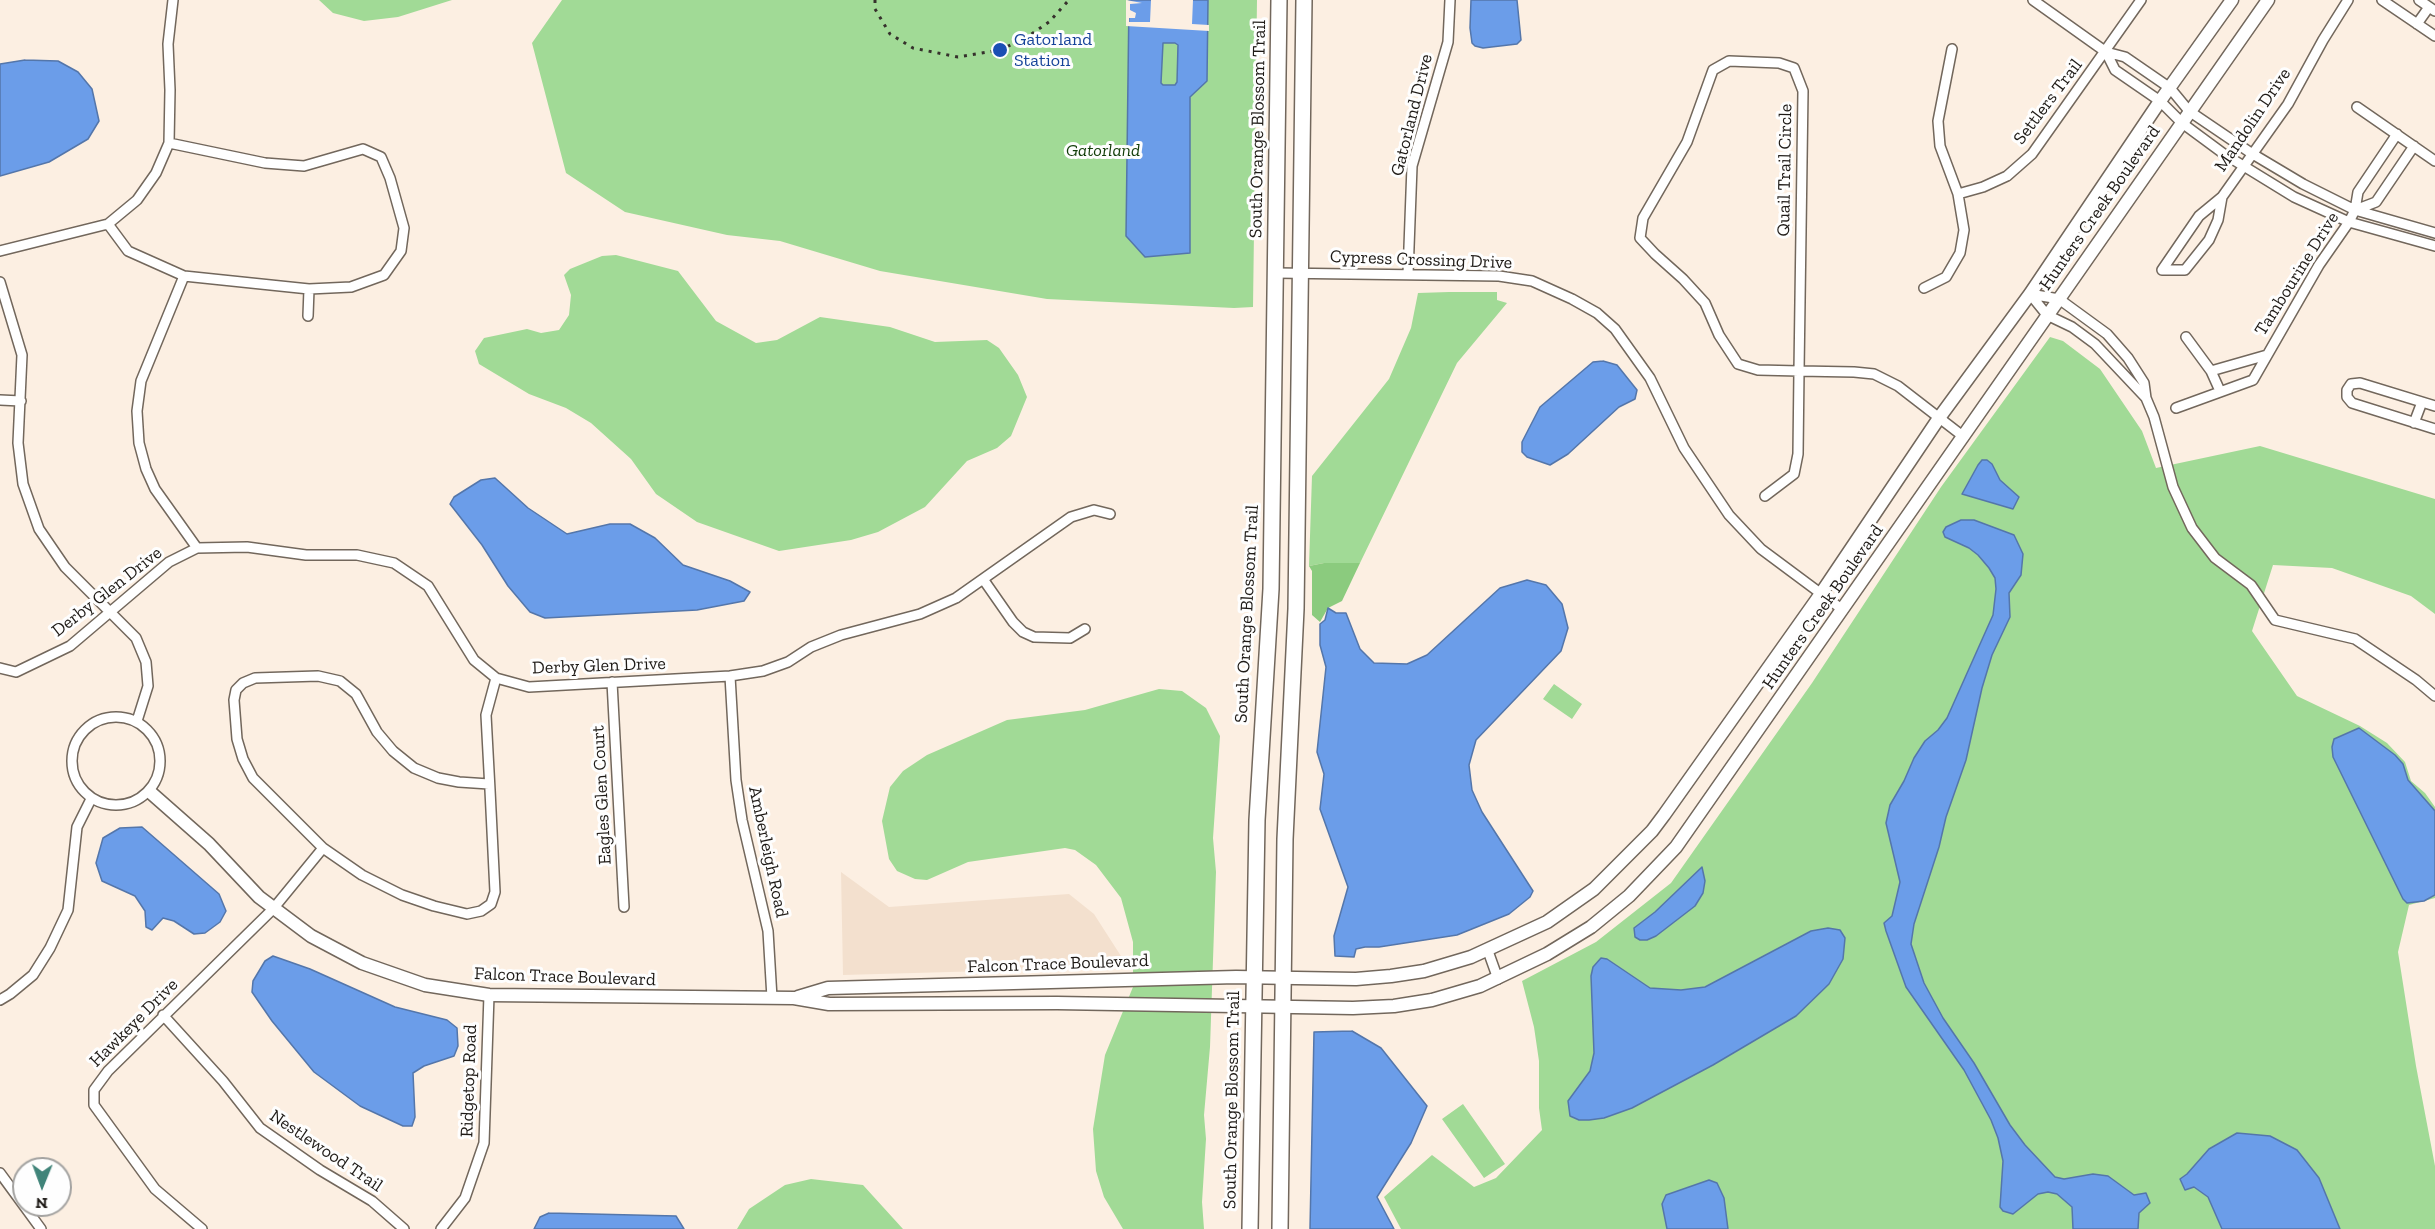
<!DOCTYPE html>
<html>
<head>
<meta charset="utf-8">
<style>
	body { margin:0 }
	#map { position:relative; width:2435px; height:1229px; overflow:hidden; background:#fcefe2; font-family:"Zilla Slab",serif }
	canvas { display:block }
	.north { position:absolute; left:12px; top:1157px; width:60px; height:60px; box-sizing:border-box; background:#fefefe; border:2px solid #a4a3a1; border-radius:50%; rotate:181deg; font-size:16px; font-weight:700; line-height:24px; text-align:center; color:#1e1a16 }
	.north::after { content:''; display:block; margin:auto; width:21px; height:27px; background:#408479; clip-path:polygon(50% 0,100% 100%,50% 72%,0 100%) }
</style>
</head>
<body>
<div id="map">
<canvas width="2435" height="1229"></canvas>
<div class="north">N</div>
</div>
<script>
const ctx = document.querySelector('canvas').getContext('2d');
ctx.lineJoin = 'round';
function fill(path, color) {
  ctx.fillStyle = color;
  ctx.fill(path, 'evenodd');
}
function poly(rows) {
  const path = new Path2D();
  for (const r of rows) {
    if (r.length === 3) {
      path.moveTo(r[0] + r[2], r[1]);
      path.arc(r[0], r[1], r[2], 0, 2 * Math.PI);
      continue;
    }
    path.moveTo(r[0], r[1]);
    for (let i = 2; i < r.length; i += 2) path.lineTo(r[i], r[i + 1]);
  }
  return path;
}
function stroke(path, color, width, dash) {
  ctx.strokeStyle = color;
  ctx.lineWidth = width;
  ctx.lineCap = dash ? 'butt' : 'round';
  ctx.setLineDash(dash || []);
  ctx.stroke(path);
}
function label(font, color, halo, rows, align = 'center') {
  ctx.font = font + ' "Zilla Slab",serif';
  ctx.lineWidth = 6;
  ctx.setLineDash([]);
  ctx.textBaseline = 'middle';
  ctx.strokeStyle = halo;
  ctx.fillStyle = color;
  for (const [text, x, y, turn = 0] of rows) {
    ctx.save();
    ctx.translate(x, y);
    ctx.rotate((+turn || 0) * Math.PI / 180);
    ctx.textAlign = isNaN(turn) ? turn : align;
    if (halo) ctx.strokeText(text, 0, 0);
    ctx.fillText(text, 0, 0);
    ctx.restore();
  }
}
fill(poly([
	[841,872,889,907,1069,894,1094,914,1128,967,843,975]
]), '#f3e0ce');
fill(poly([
	[319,0,452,0,398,17,364,21,333,13],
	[562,0,1257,0,1253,307,1234,308,1047,299,880,271,780,241,727,235,625,212,566,173,532,43],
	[616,255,678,271,716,321,756,343,777,340,820,317,890,327,935,342,987,340,999,348,1018,375,1027,397,1011,436,997,448,967,461,925,507,878,532,851,540,779,551,697,522,656,494,631,459,591,423,566,408,529,394,479,364,475,351,484,338,527,329,541,333,559,330,569,315,571,295,564,275,570,269,602,256],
	[1449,292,1497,292,1497,300,1507,303,1457,363,1360,563,1324,563,1309,566,1312,476,1389,379,1411,328,1418,293],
	[2050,337,2063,341,2100,369,2142,431,2156,468,2260,446,2435,499,2435,614,2411,596,2332,568,2273,565,2252,631,2297,696,2360,726,2387,743,2405,762,2411,781,2425,793,2435,807,2435,898,2409,905,2398,952,2416,1066,2435,1166,2435,1229,1401,1229,1384,1197,1432,1155,1474,1187,1496,1178,1542,1130,1539,1108,1539,1061,1534,1027,1522,981,1596,942,1671,883,1812,683,1941,487],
	[1554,684,1582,704,1572,719,1543,699],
	[1159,689,1182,691,1206,708,1220,736,1213,838,1216,872,1210,1047,1204,1115,1206,1139,1202,1202,1204,1229,1123,1229,1104,1197,1096,1171,1093,1129,1105,1055,1133,987,1133,942,1121,898,1096,865,1075,850,1065,848,968,862,927,880,915,879,897,871,889,859,882,821,890,787,903,771,927,755,1007,720,1085,710],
	[1463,1104,1505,1164,1484,1178,1442,1119],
	[811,1179,863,1185,903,1229,737,1229,749,1209,785,1185]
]), '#a1da96');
fill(poly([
	[1324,563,1360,563,1342,601,1328,608,1320,622,1312,615,1312,571,1309,566]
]), '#8bcb7e');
const water = poly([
	[1129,0,1208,0,1207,81,1190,97,1190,253,1145,257,1126,236,1129,0],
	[1163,43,1175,43,1178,45,1177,82,1175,85,1163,85,1161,83,1163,43],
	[1471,0,1517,0,1521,40,1517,44,1483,48,1475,46,1472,43,1470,28,1471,0],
	[25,60,58,61,78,72,92,89,99,121,88,139,49,162,0,176,0,64,25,60],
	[1603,361,1617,365,1637,390,1635,399,1619,407,1568,454,1550,465,1527,457,1522,452,1522,442,1540,407,1593,362,1603,361],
	[1982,460,1987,460,1992,464,2000,480,2019,497,2013,509,1962,494,1978,465,1982,460],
	[495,478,528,508,567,534,610,524,630,524,655,538,683,565,730,581,750,592,744,601,697,610,545,618,530,612,508,586,482,545,450,504,454,497,481,480,495,478],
	[1961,520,1974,520,2014,535,2023,554,2021,575,2009,593,2010,617,1992,655,1982,688,1966,760,1946,817,1939,847,1914,924,1911,944,1924,983,1943,1018,1974,1063,2010,1125,2025,1145,2055,1177,2064,1179,2093,1174,2108,1176,2134,1195,2146,1193,2150,1203,2139,1213,2138,1229,2073,1229,2072,1207,2057,1194,2048,1192,2038,1194,2013,1214,2003,1211,2000,1207,2003,1161,1998,1138,1991,1120,1964,1070,1906,987,1886,931,1884,923,1892,916,1900,882,1886,823,1890,805,1904,781,1914,758,1925,741,1938,730,1947,718,1993,615,1996,589,1995,578,1989,568,1978,555,1969,548,1945,537,1943,532,1946,527,1961,520],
	[1527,580,1546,585,1562,604,1568,628,1561,651,1476,740,1469,765,1472,790,1482,812,1533,891,1530,897,1509,914,1457,935,1379,947,1365,947,1356,949,1354,957,1335,956,1334,936,1348,887,1320,809,1324,774,1317,752,1326,667,1320,645,1320,624,1325,620,1328,608,1336,613,1346,613,1360,649,1374,663,1407,664,1427,655,1500,588,1527,580],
	[2359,728,2395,755,2403,764,2408,780,2435,811,2435,895,2424,901,2407,903,2403,899,2333,757,2332,747,2334,739,2359,728],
	[142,827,219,894,226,911,220,922,205,933,194,934,174,921,163,918,152,930,146,927,145,911,135,896,102,881,96,863,103,838,120,828,142,827],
	[1702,867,1705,881,1703,893,1695,906,1656,936,1647,940,1640,940,1635,937,1634,928,1655,912,1702,867],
	[1828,928,1840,930,1845,938,1843,959,1829,984,1796,1016,1713,1065,1632,1108,1604,1118,1589,1120,1579,1120,1570,1116,1568,1101,1590,1071,1594,1053,1591,976,1593,967,1601,958,1607,959,1650,988,1681,990,1705,987,1811,931,1828,928],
	[273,956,310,969,395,1007,447,1020,457,1028,458,1046,454,1056,424,1066,413,1073,415,1117,412,1126,403,1126,360,1106,314,1072,272,1021,252,992,253,981,265,961,273,956],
	[1352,1031,1381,1048,1427,1106,1411,1143,1377,1197,1394,1229,1310,1229,1314,1032,1352,1031],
	[2237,1133,2270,1136,2297,1150,2319,1178,2340,1229,2222,1229,2208,1197,2194,1187,2185,1190,2180,1179,2187,1174,2209,1149,2237,1133],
	[1709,1180,1717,1183,1724,1198,1728,1229,1667,1229,1662,1204,1666,1195,1709,1180],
	[549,1213,676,1216,684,1229,534,1229,540,1217,549,1213]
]);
fill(water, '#6b9de9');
stroke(water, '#5476aa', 1.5);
fill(poly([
	[1126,0,1142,3,1130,4,1130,10,1136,13,1135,18,1129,18,1129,22,1150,22,1151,0,1193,0,1192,24,1209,25,1209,31,1126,26]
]), '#fcefe2');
const minor = poly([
	[2033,0,2106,52,2125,57,2170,88,2189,111,2251,153,2303,184,2355,210,2435,233],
	[2382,0,2435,36],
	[2419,0,2435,11],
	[2417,24,2429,7],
	[2106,52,2115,70,2160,101,2182,123,2224,154,2294,197,2349,222,2435,246],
	[2357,107,2435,161],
	[1958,194,1983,187,2007,176,2032,154,2141,0],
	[2222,197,2218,220,2209,240,2185,270,2162,270,2199,216,2222,197,2288,104,2323,40,2348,0],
	[2355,210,2376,202,2414,146],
	[108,224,128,251,184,276,309,289,351,287,384,275,401,251,404,228,390,178,381,157,363,149,304,166,265,163,169,143],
	[0,251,108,224,137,200,156,173,169,143,170,90,168,44,173,0],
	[1276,273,1499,276,1532,281,1572,299,1597,313,1615,329,1650,378,1684,448,1729,515,1761,549,1843,610],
	[1408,274,1412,166,1448,42,1450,0],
	[184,276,141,381,137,411,139,443,146,469,155,489,197,548],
	[0,282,22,355,18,443,23,484,39,529,65,567,136,638,146,662,148,686,137,721],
	[1924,288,1946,277,1960,253,1964,230,1958,194,1940,146,1938,121,1952,49],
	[2030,294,2047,315,2072,327,2095,344,2146,398,2154,417,2173,487,2192,528,2215,558,2251,585,2275,620,2355,639,2416,680,2435,696],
	[2030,294,2059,299,2107,334,2128,358,2144,383,2146,398],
	[308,316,309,289],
	[2186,337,2211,371,2220,391],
	[2211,371,2267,355],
	[0,400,21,401],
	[2435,406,2360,383,2351,384,2347,390,2347,397,2352,403,2435,429],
	[2176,408,2253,380,2319,265,2349,222,2355,210,2358,192,2397,134],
	[2414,423,2422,402],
	[1765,496,1794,474,1798,454,1799,371,1803,91,1794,68,1779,63,1729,61,1713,70,1687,142,1643,218,1640,238,1655,254,1683,279,1705,303,1719,335,1738,364,1758,370,1799,371,1854,372,1874,374,1898,386,1964,437],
	[983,579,1013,622,1023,632,1034,637,1070,638,1085,629],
	[0,668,16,672,70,646,169,562,197,548,247,547,306,555,357,555,394,563,428,586,474,660,496,678,529,687,730,676,763,671,788,662,811,647,841,635,920,614,956,598,1071,517,1094,510,1110,514],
	[730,676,736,780,742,820,768,931,772,998],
	[612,682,624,907],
	[116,761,44],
	[489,784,459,782,438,778,414,768,393,751,377,732,356,694,340,681,318,676,255,678,243,683,236,690,234,700,237,739,243,759,253,778,323,848,362,875,402,895,434,906,467,914,481,911,491,904,495,892,490,790,486,715,496,678],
	[1488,951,1498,979],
	[0,1000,10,994,33,975,50,948,68,910,77,827,91,799],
	[163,1015,223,1081,260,1128,320,1170,372,1201,404,1229],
	[0,1173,41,1229],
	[202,1229,155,1189,94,1105,94,1090,108,1071,273,909,323,848],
	[441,1229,465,1198,484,1143,489,995]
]);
const tertiary = poly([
	[150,792,209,844,259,897,311,936,362,963,425,985,489,995,794,998,829,1004,1057,1003,1353,1008,1394,1006,1432,1000,1480,986,1547,954,1591,927,1629,896,1676,847,2268,0],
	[798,997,828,988,1236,977,1356,979,1391,976,1424,971,1471,957,1547,922,1594,889,1652,831,1664,815,1820,595,1939,418,2030,294,2160,101,2232,0]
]);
const primary = poly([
	[1250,1229,1257,820,1271,589,1279,0],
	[1280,1229,1285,839,1296,609,1304,0]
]);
stroke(minor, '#72675c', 12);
stroke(tertiary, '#72675c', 15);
stroke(primary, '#72675c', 18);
stroke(minor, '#fff', 9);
stroke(tertiary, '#fff', 12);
stroke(primary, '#fff', 15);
stroke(poly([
	[875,0,875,9,890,34,913,48,958,57,1000,50,1027,37,1049,22,1069,0]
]), '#36312c', 3, [3, 6]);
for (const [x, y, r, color] of [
	[1000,50,8,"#1a4fb4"]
]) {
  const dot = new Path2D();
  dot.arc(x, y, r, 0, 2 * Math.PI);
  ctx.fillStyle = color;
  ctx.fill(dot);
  stroke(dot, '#fefefe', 2);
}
label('18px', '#164399', '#fefefe', [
	["Gatorland",1014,40],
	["Station",1014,61]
], 'left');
label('18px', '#1e1a16', '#fefefe', [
	["Settlers Trail",2048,102,-53],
	["Gatorland Drive",1412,115,-76],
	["Mandolin Drive",2253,120,-56],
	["South Orange Blossom Trail",1258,129,-89],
	["Quail Trail Circle",1785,170,-89],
	["Hunters Creek Boulevard",2100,208,-55],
	["Cypress Crossing Drive",1421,260,2],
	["Tambourine Drive",2297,274,-58],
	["Derby Glen Drive",107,592,-38],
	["Hunters Creek Boulevard",1823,607,-55],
	["South Orange Blossom Trail",1247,614,-87],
	["Derby Glen Drive",599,666,-2],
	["Eagles Glen Court",602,795,-93],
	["Amberleigh Road",768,852,78],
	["Falcon Trace Boulevard",1058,964,-2],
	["Falcon Trace Boulevard",565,977,2],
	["Hawkeye Drive",134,1023,-45],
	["Ridgetop Road",469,1081,-88],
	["South Orange Blossom Trail",1232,1100,-89],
	["Nestlewood Trail",326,1151,34]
]);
label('italic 18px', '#123d09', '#fefefe', [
	["Gatorland",1103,151]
]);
</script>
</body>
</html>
